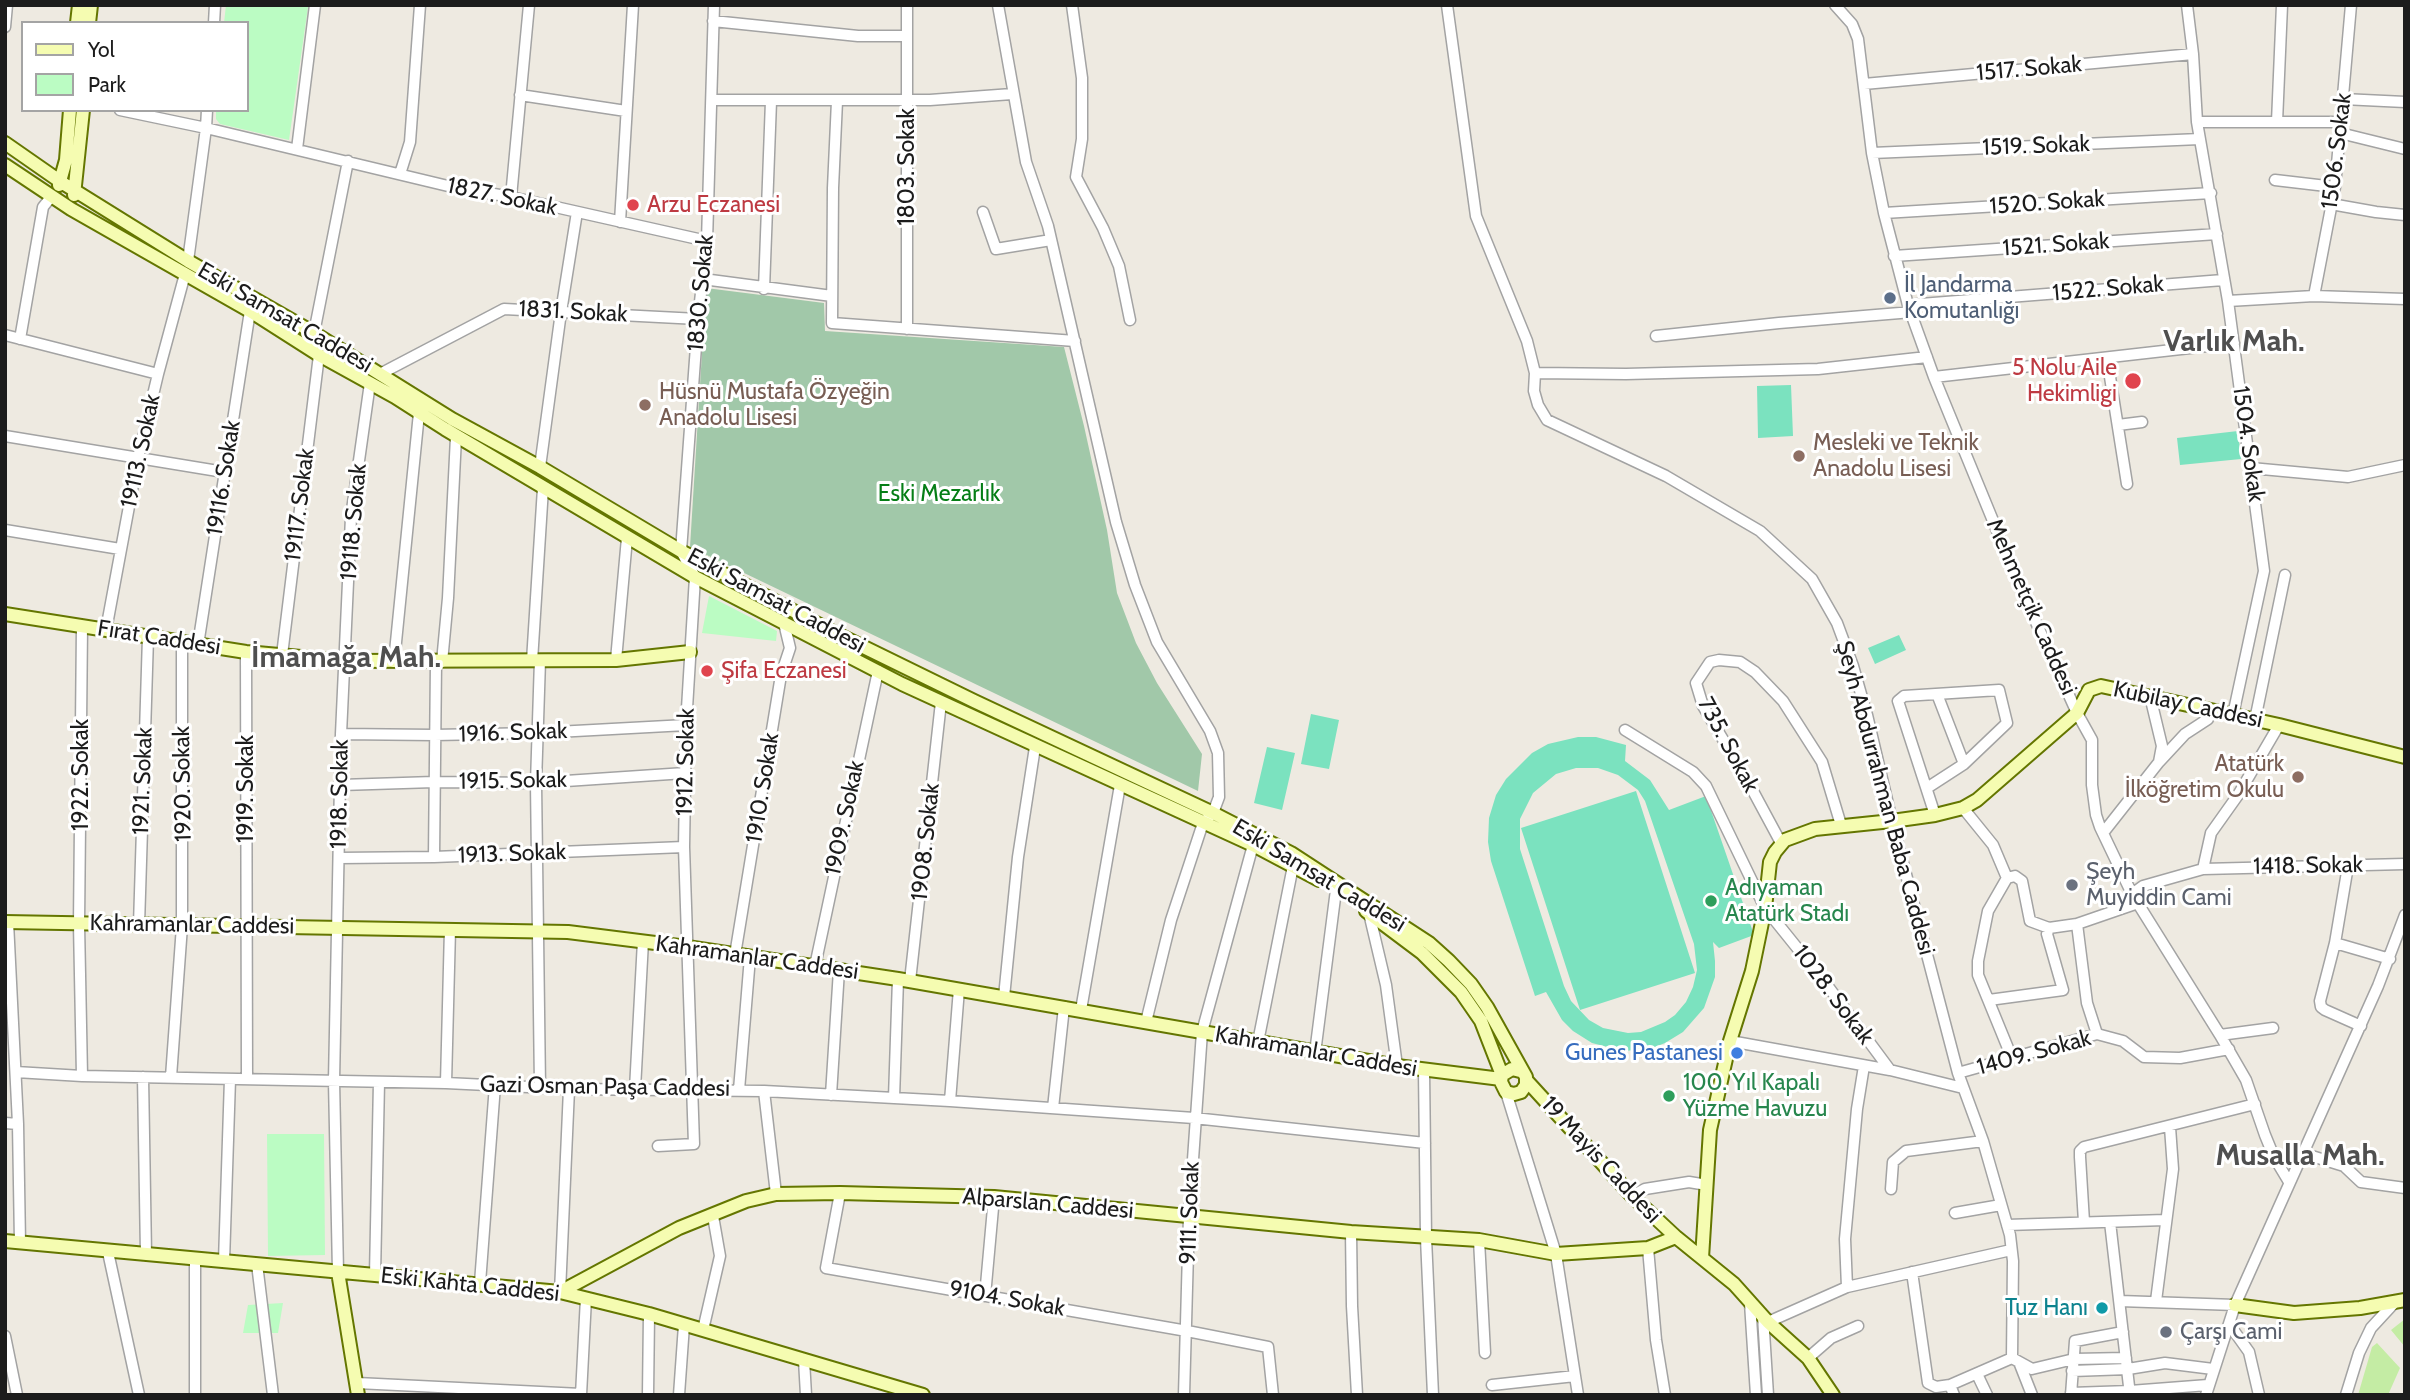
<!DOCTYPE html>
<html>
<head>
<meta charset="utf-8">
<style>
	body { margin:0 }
	#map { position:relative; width:2410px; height:1400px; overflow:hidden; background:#eeeae1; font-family:Cabin,sans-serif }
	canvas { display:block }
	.frame { position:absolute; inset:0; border:7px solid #1c1c1c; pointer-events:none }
	.legend { position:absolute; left:21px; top:21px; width:228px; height:91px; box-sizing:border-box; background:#fff; border:2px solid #a4a4a4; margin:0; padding:9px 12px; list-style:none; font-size:21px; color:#1c1c1c }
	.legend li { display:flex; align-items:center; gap:14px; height:35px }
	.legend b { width:35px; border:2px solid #a4a4a4 }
</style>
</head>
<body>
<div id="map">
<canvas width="2410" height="1400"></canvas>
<div class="frame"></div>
<ul class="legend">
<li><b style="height:9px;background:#f5fcb1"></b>Yol</li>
<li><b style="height:19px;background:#bbfcc3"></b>Park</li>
</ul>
</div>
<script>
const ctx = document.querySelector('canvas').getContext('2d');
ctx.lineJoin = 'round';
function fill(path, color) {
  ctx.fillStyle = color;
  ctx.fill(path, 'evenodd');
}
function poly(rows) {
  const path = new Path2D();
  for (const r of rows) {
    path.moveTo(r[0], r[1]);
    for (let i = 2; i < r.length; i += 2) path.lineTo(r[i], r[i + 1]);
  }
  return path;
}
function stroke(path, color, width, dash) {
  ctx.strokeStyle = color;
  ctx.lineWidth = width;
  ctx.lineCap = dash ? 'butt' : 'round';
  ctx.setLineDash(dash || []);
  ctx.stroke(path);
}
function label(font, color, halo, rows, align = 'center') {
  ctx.font = font + ' Cabin,sans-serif';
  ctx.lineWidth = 6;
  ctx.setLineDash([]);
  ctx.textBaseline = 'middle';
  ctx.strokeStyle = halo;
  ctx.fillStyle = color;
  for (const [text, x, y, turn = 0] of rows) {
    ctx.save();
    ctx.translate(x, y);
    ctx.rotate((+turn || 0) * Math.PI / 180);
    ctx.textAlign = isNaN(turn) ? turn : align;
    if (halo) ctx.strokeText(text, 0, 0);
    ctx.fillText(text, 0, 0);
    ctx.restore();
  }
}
fill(poly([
	[2405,1319,2405,1347,2391,1330],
	[2377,1343,2400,1368,2388,1395,2358,1395,2372,1347]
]), '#c4eca4');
fill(poly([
	[706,288,824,303,825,331,1064,347,1084,426,1107,530,1117,593,1136,643,1157,683,1202,754,1198,791,690,547]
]), '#a1c8a9');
fill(poly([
	[226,5,298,5,308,7,289,140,220,124,216,119,216,110,247,110,247,23,224,23],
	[709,596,777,631,776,641,702,633],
	[267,1134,324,1134,325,1255,268,1256],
	[283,1303,278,1333,243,1333,248,1305]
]), '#bbfcc3');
fill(poly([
	[1791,385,1793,436,1758,438,1757,386],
	[2238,431,2241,459,2180,465,2177,438],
	[1899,635,1906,650,1875,664,1868,648],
	[1311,714,1339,720,1329,769,1301,764],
	[1578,737,1596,737,1626,745,1625,761,1650,780,1669,810,1706,796,1754,935,1719,948,1713,942,1715,961,1715,977,1704,1008,1683,1032,1665,1043,1650,1049,1623,1051,1592,1043,1573,1031,1562,1020,1546,992,1535,996,1491,861,1488,842,1489,818,1496,795,1506,779,1532,753,1548,744],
	[1576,768,1598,768,1618,775,1638,790,1645,801,1694,944,1697,970,1693,987,1686,1002,1675,1015,1665,1022,1641,1032,1628,1033,1603,1028,1589,1020,1571,1001,1564,986,1520,849,1520,819,1533,793,1556,774],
	[1267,747,1295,753,1282,810,1254,803],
	[1636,791,1695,973,1580,1010,1521,828]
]), '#7be2bf');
const street = poly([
	[998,5,1026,162,1048,226,1116,522,1135,585,1157,642,1210,731,1218,753,1219,797,1213,813,1203,823,1171,920,1146,1022],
	[1072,5,1082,78,1082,139,1076,177,1103,228,1119,266,1130,320],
	[1447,5,1476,216,1527,341,1535,373,1534,391,1538,405,1547,420,1666,476,1760,531,1812,579,1837,623,1853,666,1867,715,1892,821,1958,1073,1983,1141,2010,1235,2013,1261,2012,1358,2032,1369,2074,1359,2126,1358],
	[1835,5,1852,24,1858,39,1872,153,1884,213,1908,305,1934,377,2021,589,2077,713,2092,740,2092,785,2096,815,2100,827,2132,894,2220,1035,2246,1080,2265,1135,2274,1157,2289,1182],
	[2187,5,2193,54,2197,122,2228,301,2264,571,2233,715],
	[713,21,858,36,907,36],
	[214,23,215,5],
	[5,27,7,5],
	[1864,84,2193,54],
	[520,95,626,111],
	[2343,99,2405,102],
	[712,100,930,100,1012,94],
	[837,101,833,188,832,323,1075,341],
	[120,110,206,128,188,261],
	[207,110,206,128,448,186,511,197,707,241],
	[2197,122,2341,122],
	[2277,122,2282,5],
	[2340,133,2405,149],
	[297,149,315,5],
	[1872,153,2200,139],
	[400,174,410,142,420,5],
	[2275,180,2335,187],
	[511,197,529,5],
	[2331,204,2376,212,2405,215],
	[983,212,996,249,1051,240],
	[1884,213,2211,193],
	[620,222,633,5],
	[1894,256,2217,234],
	[703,279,832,296],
	[764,289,771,101],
	[2314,296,2335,187,2351,5],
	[2228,301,2314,296,2405,299],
	[1908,305,2223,280],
	[907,329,907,5],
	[314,333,348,161],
	[5,335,158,374],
	[1656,336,1779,323,1912,312],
	[20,339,43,207,51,197],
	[2107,358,2127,484],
	[1535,373,1626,374,1818,369,1927,357],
	[380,374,504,309,698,319],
	[1934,377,2234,343],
	[2118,425,2142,422],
	[5,436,224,472],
	[540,467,561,312,577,212],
	[2251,468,2348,477,2405,465],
	[5,530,120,549],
	[82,626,79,924,82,1076],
	[106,630,138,458,158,374,185,274],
	[198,645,250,311],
	[246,652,247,1078],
	[282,655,319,355],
	[616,660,627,538],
	[532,661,543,488],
	[394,662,419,413],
	[442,662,448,598,456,437],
	[1937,694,1964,764],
	[2255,720,2285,575],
	[1625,730,1693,772,1706,786,1765,908,1827,985,1890,1070],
	[341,734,434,735,538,733,686,725],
	[2159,762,2185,734,2208,719,2211,710],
	[341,785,434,782,536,783,685,773],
	[1927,788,1964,764,2007,723,1999,690,1904,696,1898,701,1935,815],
	[1963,808,1993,845,2007,878],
	[2103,833,2159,762,2162,746,2150,696],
	[1781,843,1746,778,1703,706,1696,683,1710,662,1719,660,1740,662,1755,672,1783,701,1822,762,1841,825],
	[434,857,436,662],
	[340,858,434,857,684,847],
	[2348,866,2335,943,2320,1001,2321,1007,2325,1010,2361,1026],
	[2203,869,2211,833,2238,795,2279,725],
	[2007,878,1988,911,1978,961,1978,975,2012,1058],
	[2007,878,2015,876,2022,881,2030,921,2049,928,2077,924,2138,903],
	[2132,894,2143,886,2203,869,2405,864],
	[1369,913,1386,985,1397,1066],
	[8,922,18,1124,20,1243],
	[2077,924,2087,1003,2097,1034],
	[139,925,148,637],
	[2335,943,2390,959],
	[735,955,781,675,790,648,784,623],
	[815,966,878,671],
	[910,981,941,702],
	[1004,997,1018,857,1035,747],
	[1989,1000,2063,990,2047,934,2049,928],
	[1081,1010,1120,785],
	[2220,1035,2273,1028],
	[1730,1041,1890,1070,1963,1088],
	[1258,1042,1293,866],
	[1315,1053,1336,890],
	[1424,1070,1426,1238,1433,1395],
	[16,1072,82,1076,446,1083,569,1089,764,1091,950,1101,1194,1118,1425,1143],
	[1958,1073,2097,1034,2123,1041,2144,1057,2180,1058,2229,1049],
	[143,1077,146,1254],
	[171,1077,182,926,182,642],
	[446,1083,450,929],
	[540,1087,536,783,540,660],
	[635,1089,643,941],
	[739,1090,750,957],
	[764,1091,776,1194],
	[1506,1092,1556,1254,1578,1395],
	[831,1095,839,970],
	[894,1098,898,979],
	[950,1101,959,989],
	[1053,1108,1064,1007],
	[5,1123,18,1124],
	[658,1146,694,1144,684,847,686,725,695,577,681,551,698,319,707,241,714,5],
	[2302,1153,2344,1166,2361,1182,2405,1188],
	[1891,1189,1893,1162,1906,1151,1983,1141],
	[840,1193,826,1268,1187,1331,1268,1347,1273,1395],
	[1632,1196,1645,1189,1689,1182,1707,1185],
	[1955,1213,2001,1205],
	[2084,1222,2080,1157,2080,1151,2084,1147,2255,1104],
	[2110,1222,2130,1395],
	[2007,1225,2165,1220],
	[1351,1232,1352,1306,1357,1395],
	[1479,1240,1485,1353],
	[1648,1248,1656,1340,1665,1395],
	[108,1252,139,1395],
	[195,1259,195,1395],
	[224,1261,230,1079],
	[257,1264,273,1395],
	[338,1272,334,1081,341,734,351,517,370,383],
	[1912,1272,1928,1383,1936,1387,1950,1385,1954,1395],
	[375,1275,379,1082],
	[480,1283,495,1085],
	[1847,1287,1845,1239,1857,1109,1864,1066],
	[560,1292,569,1089],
	[985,1296,994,1197],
	[2120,1301,2235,1305],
	[2156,1301,2173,1169,2170,1127],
	[1750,1303,1756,1395],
	[1763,1316,1768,1395],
	[1768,1322,1847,1287,2011,1250],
	[2229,1324,2249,1352,2259,1395],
	[703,1330,720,1256,713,1216],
	[5,1336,17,1395],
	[1808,1358,1831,1338,1858,1326],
	[804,1360,806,1395],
	[2019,1362,2032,1395],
	[2072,1371,2128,1369,2165,1363,2213,1369],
	[1977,1374,1987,1395],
	[357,1383,581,1394],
	[1492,1385,1575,1376],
	[1950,1385,2012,1358],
	[2071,1393,2130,1391,2208,1385],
	[581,1395,586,1298],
	[648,1395,649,1314],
	[679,1395,684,1325],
	[1184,1395,1189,1216,1202,1032,1253,845],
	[2071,1395,2075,1341,2123,1332],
	[2206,1395,2235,1305,2378,986,2405,915],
	[2346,1395,2359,1353,2371,1328,2395,1302]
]);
const secondary = poly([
	[77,23,79,5],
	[89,23,91,5],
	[5,143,61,182,188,261,314,333,452,419,540,467,681,551,833,632,974,701,1213,813,1291,853,1429,943,1449,961,1471,984,1487,1007,1526,1077,1526,1085,1521,1092,1514,1094,1506,1092,1501,1082,1502,1075,1512,1069,1520,1071],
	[5,165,71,209,250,311,319,355,395,397,445,429,695,577,902,684,1253,845,1319,880],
	[59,185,66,160,70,110],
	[74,195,83,110],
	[5,614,246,652,345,661,616,660,690,652],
	[1366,911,1422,953,1461,992,1481,1021,1502,1075],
	[5,922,568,932,687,947,898,979,1397,1066,1501,1079],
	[1527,1081,1632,1196,1676,1237,1734,1284,1768,1322,1808,1358,1833,1395],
	[5,1241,560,1292,649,1314,923,1395],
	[1702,1258,1710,1130,1730,1041,1752,971,1765,908,1770,862,1775,852,1785,840,1815,829,1892,821,1935,815,1963,808,1977,800,2077,713,2089,690,2101,686,2279,725,2405,757],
	[338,1272,358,1395],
	[560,1292,679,1228,746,1201,776,1194,840,1193,994,1197,1351,1232,1479,1240,1556,1254,1648,1248,1676,1237],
	[2235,1305,2294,1313,2360,1308,2405,1300]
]);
stroke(street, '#a3a3a3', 13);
stroke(secondary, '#647600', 16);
stroke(street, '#fff', 10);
stroke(secondary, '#f5fcb1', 12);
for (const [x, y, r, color] of [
	[633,205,7,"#e0444e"],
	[1890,298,7,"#5c6f8a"],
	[2133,381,9,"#e0444e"],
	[645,405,7,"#8d6e63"],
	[1799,456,7,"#8d6e63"],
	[707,671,7,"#e0444e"],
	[2298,777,7,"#8d6e63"],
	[2072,885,7,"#6b7280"],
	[1711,901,7,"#2e9e5b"],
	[1737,1053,7,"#3f7fe0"],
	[1669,1096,7,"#2e9e5b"],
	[2102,1308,7,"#0f9aa8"],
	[2166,1332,7,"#6b7280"]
]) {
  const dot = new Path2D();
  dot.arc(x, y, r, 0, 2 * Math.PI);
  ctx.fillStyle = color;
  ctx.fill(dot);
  stroke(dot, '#fff', 2.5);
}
label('23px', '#1c1c1c', '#fff', [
	["1517. Sokak",2029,69,-5],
	["1519. Sokak",2036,146,-2],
	["1506. Sokak",2337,151,-83],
	["1803. Sokak",907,167,-90],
	["1827. Sokak",502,197,12],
	["1520. Sokak",2047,203,-4],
	["1521. Sokak",2056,245,-4],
	["1522. Sokak",2108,289,-5],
	["1830. Sokak",701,293,-85],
	["1831. Sokak",573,312,3],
	["Eski Samsat Caddesi",285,318,30],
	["1504. Sokak",2248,444,82],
	["19113. Sokak",141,451,-78],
	["19116. Sokak",224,478,-81],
	["19117. Sokak",300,505,-83],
	["19118. Sokak",354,522,-85],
	["Eski Samsat Caddesi",776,601,28],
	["Mehmetçik Caddesi",2031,607,66],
	["Fırat Caddesi",159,638,9],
	["Kubilay Caddesi",2188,705,12],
	["1916. Sokak",513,733,-2],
	["735. Sokak",1728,745,62],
	["1912. Sokak",686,762,-89],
	["1922. Sokak",81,775,-90],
	["1921. Sokak",143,781,-88],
	["1915. Sokak",513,781,-1],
	["1920. Sokak",183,784,-91],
	["1910. Sokak",763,788,-81],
	["1919. Sokak",246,789,-90],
	["1918. Sokak",340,794,-89],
	["Şeyh Abdurrahman Baba Caddesi",1885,798,75],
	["1909. Sokak",845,818,-78],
	["1908. Sokak",926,842,-84],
	["1913. Sokak",512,854,-2],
	["1418. Sokak",2308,866,-1],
	["Eski Samsat Caddesi",1319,876,31],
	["Kahramanlar Caddesi",192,925,1],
	["Kahramanlar Caddesi",757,958,8],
	["1028. Sokak",1833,995,53],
	["Kahramanlar Caddesi",1316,1052,10],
	["1409. Sokak",2034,1053,-15],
	["Gazi Osman Paşa Caddesi",605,1087,1],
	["19 Mayis Caddesi",1601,1160,47],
	["Alparslan Caddesi",1048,1204,5],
	["9111. Sokak",1190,1213,-88],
	["Eski Kahta Caddesi",470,1285,6],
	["9104. Sokak",1007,1299,10]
]);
label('23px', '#be3a42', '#fff', [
	["Arzu Eczanesi",647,205],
	["5 Nolu Aile",2117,368,"right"],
	["Hekimligi",2117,394,"right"],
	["Şifa Eczanesi",721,671]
], 'left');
label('23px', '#4e5e75', '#fff', [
	["İl Jandarma",1904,285],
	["Komutanlığı",1904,311]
], 'left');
label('23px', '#785e54', '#fff', [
	["Hüsnü Mustafa Özyeğin",659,392],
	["Anadolu Lisesi",659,418],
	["Mesleki ve Teknik",1813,443],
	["Anadolu Lisesi",1813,469],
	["Atatürk",2284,764,"right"],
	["İlköğretim Okulu",2284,790,"right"]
], 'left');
label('23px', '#067e16', '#fff', [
	["Eski Mezarlık",939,494]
]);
label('23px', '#5b616d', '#fff', [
	["Şeyh",2086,872],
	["Muyiddin Cami",2086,898],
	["Çarşı Cami",2180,1332]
], 'left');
label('23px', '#27864d', '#fff', [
	["Adıyaman",1725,888],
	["Atatürk Stadı",1725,914],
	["100. Yıl Kapalı",1683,1083],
	["Yüzme Havuzu",1683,1109]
], 'left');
label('23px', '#366cbe', '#fff', [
	["Gunes Pastanesi",1723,1053]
], 'right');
label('23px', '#0d838f', '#fff', [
	["Tuz Hanı",2088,1308]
], 'right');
label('bold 30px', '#4f4f4f', '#fff', [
	["Varlık Mah.",2234,342],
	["İmamağa Mah.",346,658],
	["Musalla Mah.",2300,1156]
]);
</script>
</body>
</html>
